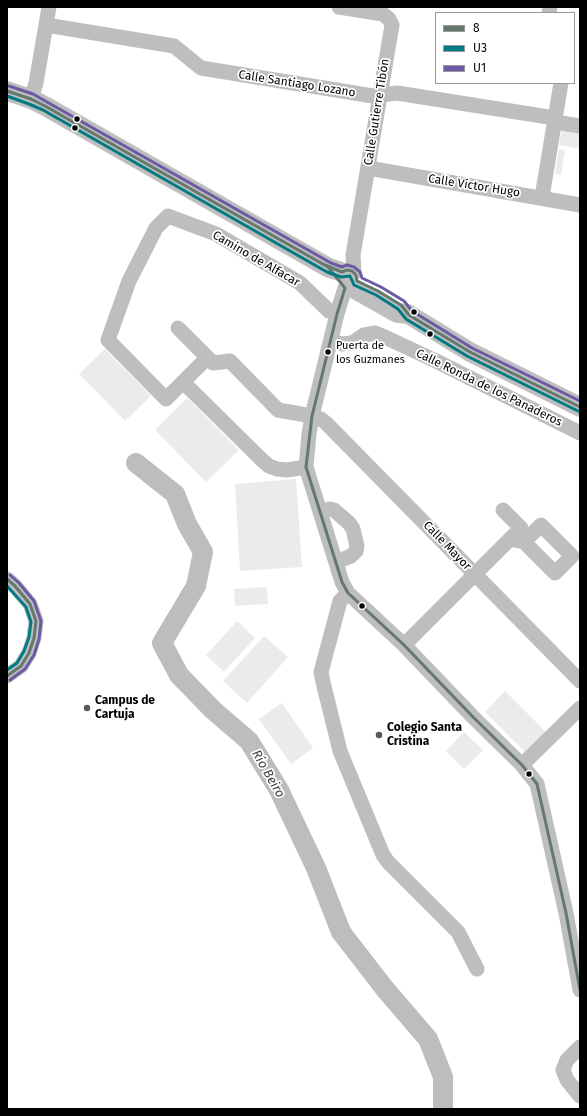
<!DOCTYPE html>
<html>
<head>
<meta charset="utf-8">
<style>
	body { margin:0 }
	#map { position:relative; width:587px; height:1116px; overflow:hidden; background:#fff; font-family:"Fira Sans",sans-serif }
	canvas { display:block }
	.frame { position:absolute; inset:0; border:8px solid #000; pointer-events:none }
	.legend { position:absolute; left:435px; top:12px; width:140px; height:72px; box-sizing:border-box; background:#fff; border:1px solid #999; margin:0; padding:5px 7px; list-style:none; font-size:12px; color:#000 }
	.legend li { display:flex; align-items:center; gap:8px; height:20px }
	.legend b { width:20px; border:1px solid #999 }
</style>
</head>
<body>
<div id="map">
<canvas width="587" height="1116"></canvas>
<div class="frame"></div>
<ul class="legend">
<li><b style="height:5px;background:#64786e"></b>8</li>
<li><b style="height:5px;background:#007b83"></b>U3</li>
<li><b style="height:5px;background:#6b5ba4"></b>U1</li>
</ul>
</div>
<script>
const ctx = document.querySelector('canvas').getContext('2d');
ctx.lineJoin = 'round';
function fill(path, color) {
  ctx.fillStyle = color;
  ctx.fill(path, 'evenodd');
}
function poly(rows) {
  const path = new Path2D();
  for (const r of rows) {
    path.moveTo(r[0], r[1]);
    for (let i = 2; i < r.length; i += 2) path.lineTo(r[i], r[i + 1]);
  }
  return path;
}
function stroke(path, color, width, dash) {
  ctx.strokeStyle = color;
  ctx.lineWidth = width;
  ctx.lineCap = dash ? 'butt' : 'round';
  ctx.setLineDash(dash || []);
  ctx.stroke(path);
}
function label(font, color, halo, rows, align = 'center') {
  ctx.font = font + ' "Fira Sans",sans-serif';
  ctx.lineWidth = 3.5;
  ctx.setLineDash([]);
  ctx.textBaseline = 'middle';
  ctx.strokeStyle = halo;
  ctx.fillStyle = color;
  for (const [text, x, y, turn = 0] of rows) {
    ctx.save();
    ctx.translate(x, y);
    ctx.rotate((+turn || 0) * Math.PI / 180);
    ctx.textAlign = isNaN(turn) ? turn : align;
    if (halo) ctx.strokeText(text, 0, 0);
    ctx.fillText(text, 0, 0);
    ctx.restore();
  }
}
fill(poly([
	[562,130,580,133,580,149,559,145],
	[559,149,565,150,561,175,555,174],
	[105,349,151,396,125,421,79,374],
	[187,398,239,450,206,482,155,430],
	[296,479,302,567,240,571,235,484],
	[267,587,268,604,235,606,234,589],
	[237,621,255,638,224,672,206,655],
	[264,636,288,657,247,703,223,681],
	[505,691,546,732,526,753,485,712],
	[282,703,313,748,291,764,259,719],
	[464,732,483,750,464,769,446,751]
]), '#ebebeb');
stroke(poly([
	[136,463,175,494,187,524,203,552,196,586,162,643,179,675,213,710,249,741,279,790,316,868,341,932,385,989,428,1039,443,1077,443,1109]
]), '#bdbdbd', 20);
const major = poly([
	[7,91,31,99,45,106,329,268,342,272],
	[351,287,397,313,408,314,470,352,580,407]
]);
stroke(major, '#dbdbdb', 20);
stroke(poly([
	[339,7,383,14,389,19,392,25,353,255,354,273],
	[549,13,550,7],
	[46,25,174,46,201,68,373,96,397,93,555,118],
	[31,99,36,83,49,7],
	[555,122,580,126],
	[368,168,580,205],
	[542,197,561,83],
	[345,288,337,314,312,416,309,434,306,467,342,582,348,593,404,645,473,717,522,765,537,784,566,913,580,990],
	[178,328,213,363,230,361,278,410,312,416,321,419,326,423,580,681],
	[331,341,343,344,352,343,364,335,375,333,387,338,436,361,580,433],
	[207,358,166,399,108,340,129,281,156,228,168,216,216,234,300,283,329,311,337,314],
	[183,382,262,460,269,466,277,469,287,470,306,467],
	[320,512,330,509,334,510,349,523,353,529,357,546,356,551,351,556,336,562],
	[510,539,524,542,555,573,572,556,541,525,524,542],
	[7,579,15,586,30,604,36,621,34,638,29,653,21,666,7,676],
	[348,593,340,601,321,672,323,682,340,751,383,855,388,862,458,932,477,969],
	[404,645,521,528,503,510],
	[522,765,580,708],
	[580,1047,567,1060,563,1070,567,1080,580,1096]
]), '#bebebe', 15);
stroke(major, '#bebebe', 19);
stroke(poly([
	[7,91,31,99,45,106,328,267,345,288,337,314,312,416,306,467,342,582,348,593,404,645,473,717,522,765,537,784,566,913,580,990],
	[325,265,342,272,347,270,352,271,356,275,357,281,378,291,401,305,409,315,470,352,580,407],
	[7,579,15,586,30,604,36,621,34,638,29,653,21,666,7,676]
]), '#64786e', 3);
stroke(poly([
	[7,96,29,104,43,110,327,272,341,277,350,276,354,285,376,295,398,309,406,319,467,356,578,411],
	[7,586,26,607,31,622,29,637,24,651,17,663,7,670]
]), '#007b83', 3);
stroke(poly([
	[9,86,33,94,47,102,331,263,342,267,347,265,354,267,360,272,362,278,381,287,404,301,412,311,472,348,580,401],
	[10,680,25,669,34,655,39,639,41,621,34,601,19,583,10,575]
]), '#6b5ba4', 3);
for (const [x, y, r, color] of [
	[77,119,3.5,"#000"],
	[75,128,3.5,"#000"],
	[414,312,3.5,"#000"],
	[430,334,3.5,"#000"],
	[328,352,3.5,"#000"],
	[362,606,3.5,"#000"],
	[87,708,4,"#595959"],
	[379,735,4,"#595959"],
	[529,774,3.5,"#000"]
]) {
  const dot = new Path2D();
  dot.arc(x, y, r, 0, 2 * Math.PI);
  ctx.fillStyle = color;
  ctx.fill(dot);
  stroke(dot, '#fff', 1.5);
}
label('11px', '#000', '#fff', [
	["Puerta de",336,346],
	["los Guzmanes",336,360]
], 'left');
label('12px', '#000', '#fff', [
	["Calle Santiago Lozano",297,84,9],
	["Calle Gutierre Tibón",377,112,-81],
	["Calle Víctor Hugo",474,186,9],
	["Camino de Alfacar",256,259,30],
	["Calle Ronda de los Panaderos",489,388,26],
	["Calle Mayor",447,546,46]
]);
label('bold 12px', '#000', '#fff', [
	["Campus de",95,701],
	["Cartuja",95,715],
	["Colegio Santa",387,728],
	["Cristina",387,742]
], 'left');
label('italic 13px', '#424242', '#fff', [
	["Río Beiro",268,774,60]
]);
</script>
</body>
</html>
